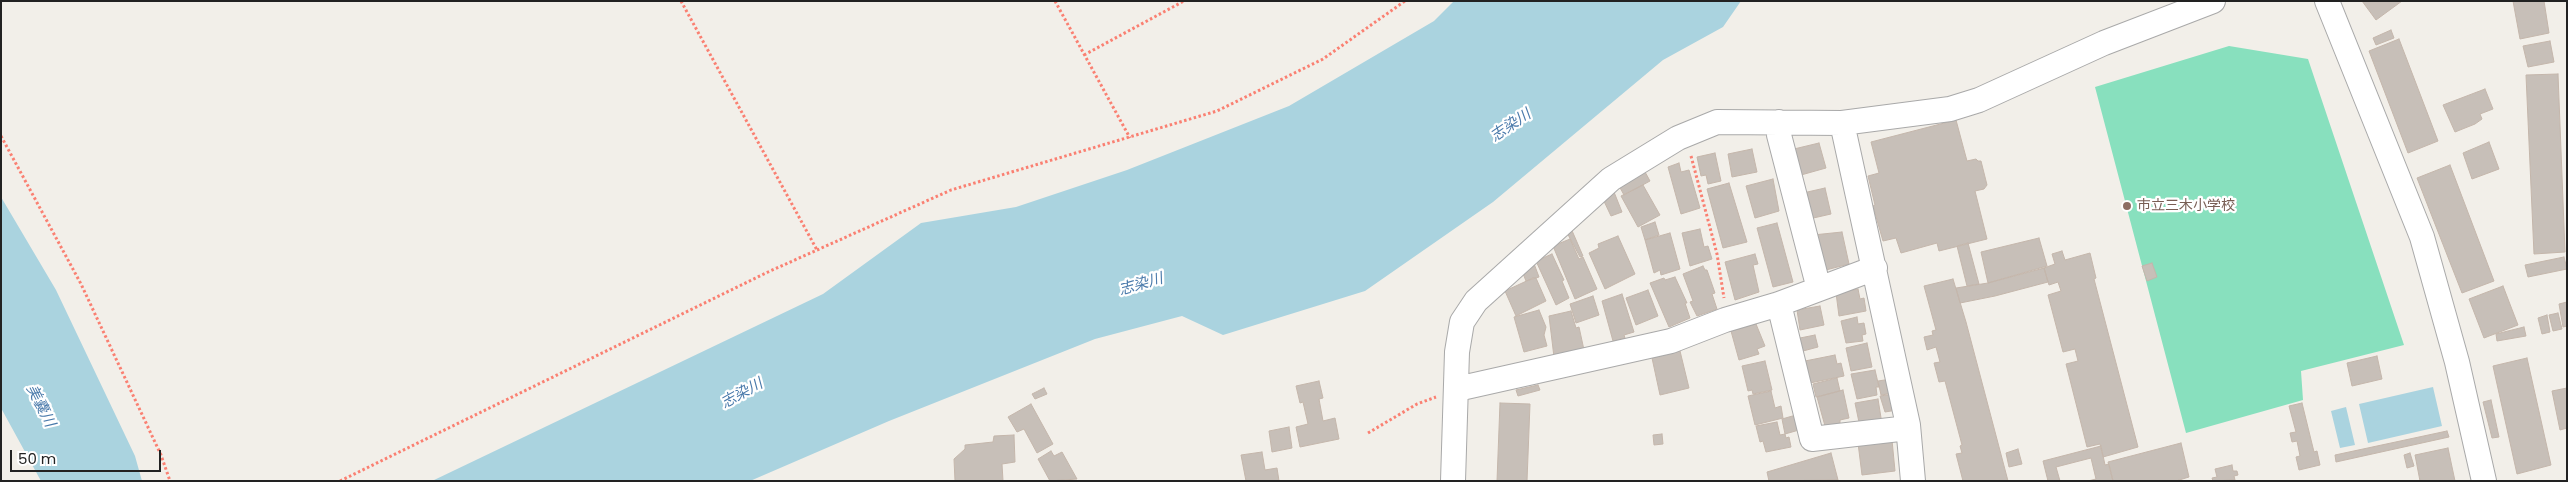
<!DOCTYPE html>
<html>
<head>
<meta charset="utf-8">
<style>
	body { margin:0 }
	#map { position:relative; width:2568px; height:482px; overflow:hidden; background:#f2efe9; font-family:Poppins,sans-serif }
	canvas { display:block }
	.frame { position:absolute; inset:0; border:2px solid #222; pointer-events:none }
	.scale { position:absolute; left:10px; top:450px; width:151px; height:22px; box-sizing:border-box; border:2px solid #222; border-top:0; padding-left:6px; font-size:15px; line-height:18px; white-space:nowrap; color:#222; -webkit-text-stroke:4px #fff; paint-order:stroke }
</style>
</head>
<body>
<div id="map">
<canvas width="2568" height="482"></canvas>
<div class="frame"></div>
<div class="scale">50 m</div>
</div>
<script>
const ctx = document.querySelector('canvas').getContext('2d');
ctx.lineJoin = 'round';
function fill(path, color) {
  ctx.fillStyle = color;
  ctx.fill(path, 'evenodd');
}
function poly(rows) {
  const path = new Path2D();
  for (const r of rows) {
    path.moveTo(r[0], r[1]);
    for (let i = 2; i < r.length; i += 2) path.lineTo(r[i], r[i + 1]);
  }
  return path;
}
function stroke(path, color, width, dash) {
  ctx.strokeStyle = color;
  ctx.lineWidth = width;
  ctx.lineCap = dash ? 'butt' : 'round';
  ctx.setLineDash(dash || []);
  ctx.stroke(path);
}
function label(font, color, halo, rows, align = 'center') {
  ctx.font = font + ' Poppins,"Noto Sans JP",sans-serif';
  ctx.lineWidth = 4.5;
  ctx.setLineDash([]);
  ctx.textBaseline = 'middle';
  ctx.strokeStyle = halo;
  ctx.fillStyle = color;
  for (const [text, x, y, turn = 0] of rows) {
    ctx.save();
    ctx.translate(x, y);
    ctx.rotate((+turn || 0) * Math.PI / 180);
    ctx.textAlign = isNaN(turn) ? turn : align;
    if (halo) ctx.strokeText(text, 0, 0);
    ctx.fillText(text, 0, 0);
    ctx.restore();
  }
}
fill(poly([
	[2229,46,2308,59,2404,345,2301,371,2303,400,2186,433,2095,87]
]), '#88e0be');
fill(poly([
	[1454,1,1741,1,1723,27,1663,60,1493,202,1365,291,1223,335,1182,316,1095,339,889,421,750,481,432,481,823,294,921,223,1016,207,1127,170,1289,106,1434,21],
	[1,197,56,290,135,456,142,481,41,481,1,408],
	[2433,387,2442,426,2368,443,2359,404],
	[2346,407,2355,445,2340,448,2331,411]
]), '#aad3df');
const building = poly([
	[2362,1,2402,1,2376,20,2362,1],
	[2513,1,2544,1,2549,33,2520,39,2513,1],
	[2391,30,2394,38,2376,45,2373,38,2391,30],
	[2399,39,2438,141,2408,153,2369,51,2399,39],
	[2550,41,2554,62,2528,67,2523,46,2550,41],
	[2558,74,2565,252,2534,254,2526,75,2558,74],
	[2485,89,2493,109,2480,114,2482,119,2475,124,2455,132,2443,105,2485,89],
	[1956,120,1967,161,1976,159,1978,161,1981,161,1987,185,1984,189,1975,191,1987,239,1939,251,1937,243,1901,253,1896,238,1883,241,1873,206,1875,205,1868,176,1879,173,1871,142,1956,120],
	[2489,142,2499,169,2472,179,2463,153,2489,142],
	[1819,143,1826,168,1801,175,1794,149,1819,143],
	[1752,149,1757,172,1732,177,1728,154,1752,149],
	[1715,153,1721,181,1708,184,1706,175,1701,176,1697,157,1715,153],
	[1679,163,1681,172,1689,170,1700,208,1681,214,1668,167,1679,163],
	[2450,165,2494,281,2462,293,2417,178,2450,165],
	[1644,170,1650,181,1624,195,1618,184,1644,170],
	[1773,179,1779,211,1755,218,1746,186,1773,179],
	[1729,183,1747,242,1723,248,1707,189,1729,183],
	[1643,185,1660,215,1638,227,1621,196,1643,185],
	[1825,188,1831,214,1809,219,1803,193,1825,188],
	[1614,192,1622,212,1611,216,1602,197,1614,192],
	[1655,222,1659,235,1645,240,1641,227,1655,222],
	[1777,223,1793,282,1773,287,1757,228,1777,223],
	[1570,226,1583,256,1580,257,1565,229,1570,226],
	[1700,229,1704,247,1708,246,1712,259,1690,266,1682,233,1700,229],
	[1842,232,1849,264,1822,271,1813,235,1842,232],
	[1670,233,1680,269,1661,275,1660,270,1654,273,1645,240,1670,233],
	[1618,236,1635,274,1605,289,1589,253,1599,248,1598,244,1618,236],
	[2039,238,2047,266,1988,283,1981,252,2039,238],
	[1570,239,1579,259,1583,257,1597,289,1575,299,1553,246,1570,239],
	[1968,243,1979,284,1967,286,1957,246,1968,243],
	[2062,251,2065,260,2090,253,2096,278,2094,279,2138,447,2103,457,2100,444,2087,447,2066,364,2078,361,2075,349,2063,352,2048,295,2061,291,2058,282,2049,285,2044,268,2055,264,2052,254,2062,251],
	[1552,254,1564,280,1562,281,1569,298,1556,305,1536,261,1552,254],
	[1755,254,1758,264,1753,265,1759,292,1735,300,1725,262,1755,254],
	[2564,257,2567,269,2528,277,2525,265,2564,257],
	[1533,261,1539,277,1526,281,1522,271,1533,261],
	[2152,263,2157,277,2147,281,2142,266,2152,263],
	[1703,266,1705,270,1707,270,1715,293,1712,294,1717,309,1697,316,1690,302,1693,301,1683,274,1703,266],
	[2044,268,2048,282,1995,296,1960,303,1956,288,1988,283,2044,268],
	[1675,277,1687,303,1685,303,1690,318,1669,327,1650,283,1664,278,1665,280,1675,277],
	[1533,278,1536,278,1546,301,1516,316,1505,291,1533,278],
	[1953,279,1966,322,2008,481,1963,481,1956,454,1962,453,1960,446,1962,445,1945,381,1939,382,1934,363,1940,362,1936,347,1927,350,1924,337,1933,335,1932,331,1936,330,1924,286,1953,279],
	[2503,286,2518,325,2484,338,2469,299,2503,286],
	[1858,289,1860,299,1864,298,1866,311,1839,316,1836,293,1858,289],
	[1648,290,1658,316,1636,325,1626,298,1648,290],
	[1622,294,1634,332,1624,335,1625,338,1613,341,1602,301,1622,294],
	[1593,296,1599,315,1576,323,1570,304,1593,296],
	[2567,302,2567,326,2563,327,2559,304,2567,302],
	[1820,306,1824,325,1800,330,1797,310,1820,306],
	[1539,310,1546,327,1544,335,1547,346,1524,352,1514,317,1539,310],
	[1571,311,1576,328,1579,327,1584,350,1554,357,1549,316,1571,311],
	[2558,313,2562,329,2553,331,2549,315,2558,313],
	[2547,315,2550,332,2542,334,2538,318,2547,315],
	[1857,317,1858,324,1864,323,1866,334,1862,335,1863,341,1846,343,1841,321,1857,317],
	[1756,324,1765,346,1757,349,1759,354,1739,360,1731,331,1756,324],
	[2524,327,2526,336,2497,341,2496,334,2524,327],
	[1815,335,1818,347,1803,351,1800,338,1815,335],
	[1867,343,1872,367,1851,371,1846,348,1867,343],
	[1680,351,1689,388,1660,395,1652,358,1680,351],
	[1835,355,1837,364,1841,363,1844,376,1810,383,1805,361,1835,355],
	[2377,356,2382,379,2352,386,2347,363,2377,356],
	[2527,358,2551,465,2517,474,2493,366,2527,358],
	[1765,361,1772,390,1753,394,1752,390,1748,391,1742,366,1765,361],
	[1875,370,1879,387,1876,387,1877,395,1857,399,1851,374,1875,370],
	[1837,378,1840,391,1816,397,1813,384,1837,378],
	[1891,379,1894,393,1881,395,1878,381,1891,379],
	[1319,381,1323,398,1319,399,1323,421,1335,418,1339,439,1300,447,1296,427,1308,424,1303,402,1300,403,1296,386,1319,381],
	[1538,385,1540,390,1518,396,1516,390,1538,385],
	[1044,388,1047,394,1035,399,1032,394,1044,388],
	[2567,388,2567,428,2560,430,2552,391,2567,388],
	[1843,390,1849,418,1840,420,1840,423,1825,426,1817,397,1843,390],
	[1771,391,1775,408,1781,406,1783,418,1755,425,1748,396,1771,391],
	[1894,394,1897,410,1885,412,1880,396,1894,394],
	[1878,399,1882,424,1860,427,1855,403,1878,399],
	[2491,400,2499,437,2492,438,2483,402,2491,400],
	[1500,403,1530,404,1527,481,1497,481,1500,403],
	[2302,403,2314,452,2317,451,2320,465,2299,470,2296,457,2300,456,2297,441,2292,442,2290,433,2296,432,2289,406,2302,403],
	[1031,404,1053,444,1037,453,1024,429,1017,432,1008,417,1031,404],
	[1796,415,1799,430,1785,434,1782,419,1796,415],
	[1777,422,1780,435,1785,434,1786,438,1789,437,1791,447,1766,452,1763,441,1760,442,1756,426,1777,422],
	[1289,427,1292,448,1272,452,1269,431,1289,427],
	[2447,431,2449,437,2336,462,2335,455,2447,431],
	[1662,434,1663,444,1654,445,1653,435,1662,434],
	[1014,435,1015,462,1002,464,1003,481,955,481,954,459,965,449,965,445,993,442,994,436,1014,435],
	[1892,440,1895,471,1862,475,1858,443,1892,440],
	[2181,443,2189,477,2176,481,2113,481,2108,462,2181,443],
	[2101,446,2105,465,2109,464,2113,481,2088,481,2096,479,2091,458,2056,467,2060,481,2048,481,2043,461,2101,446],
	[2448,448,2455,481,2420,481,2415,455,2448,448],
	[2018,449,2022,464,2009,467,2006,453,2018,449],
	[1051,451,1054,456,1062,452,1077,479,1050,481,1038,459,1051,451],
	[1262,452,1265,470,1277,468,1279,481,1246,481,1241,455,1262,452],
	[1831,453,1838,480,1769,481,1767,472,1831,453],
	[2410,453,2414,466,2407,468,2404,455,2410,453],
	[2232,465,2233,471,2237,471,2238,475,2234,476,2235,480,2213,481,2212,478,2217,477,2215,469,2232,465]
]);
fill(building, '#c7bfb8');
stroke(building, '#c4b6ab', 1);
const minor = poly([
	[2327,1,2422,237,2457,362,2484,481],
	[1779,122,1779,135,1819,289],
	[1842,123,1908,425,1913,481],
	[1779,304,1812,439,1908,428],
	[1457,389,1671,341,1725,320,1779,304,1875,268],
	[1453,481,1457,352,1462,322,1476,301,1611,179,1678,138,1717,122,1842,123,1950,109,1979,100,2104,43,2213,1]
]);
stroke(minor, '#a9a9a9', 26);
stroke(poly([
	[681,1,817,250],
	[1055,1,1130,138],
	[1084,55,1184,1],
	[1,136,81,284,161,455,170,481],
	[1691,156,1717,254,1724,298],
	[1368,433,1417,404,1436,397],
	[340,481,768,272,951,190,1217,111,1323,59,1405,1]
]), '#fa8072', 3, [2.5, 2.5]);
stroke(minor, '#fff', 24);
for (const [x, y, r, color] of [
	[2127,206,5,"#8d6e63"]
]) {
  const dot = new Path2D();
  dot.arc(x, y, r, 0, 2 * Math.PI);
  ctx.fillStyle = color;
  ctx.fill(dot);
  stroke(dot, '#fff', 2);
}
label('14px', '#785e54', '#fff', [
	["市立三木小学校",2137,206]
], 'left');
label('italic 15px', '#4a7aab', '#fff', [
	["志染川",1511,126,-34],
	["志染川",1141,285,-16],
	["志染川",742,394,-29],
	["美嚢川",40,406,63]
]);
</script>
</body>
</html>
